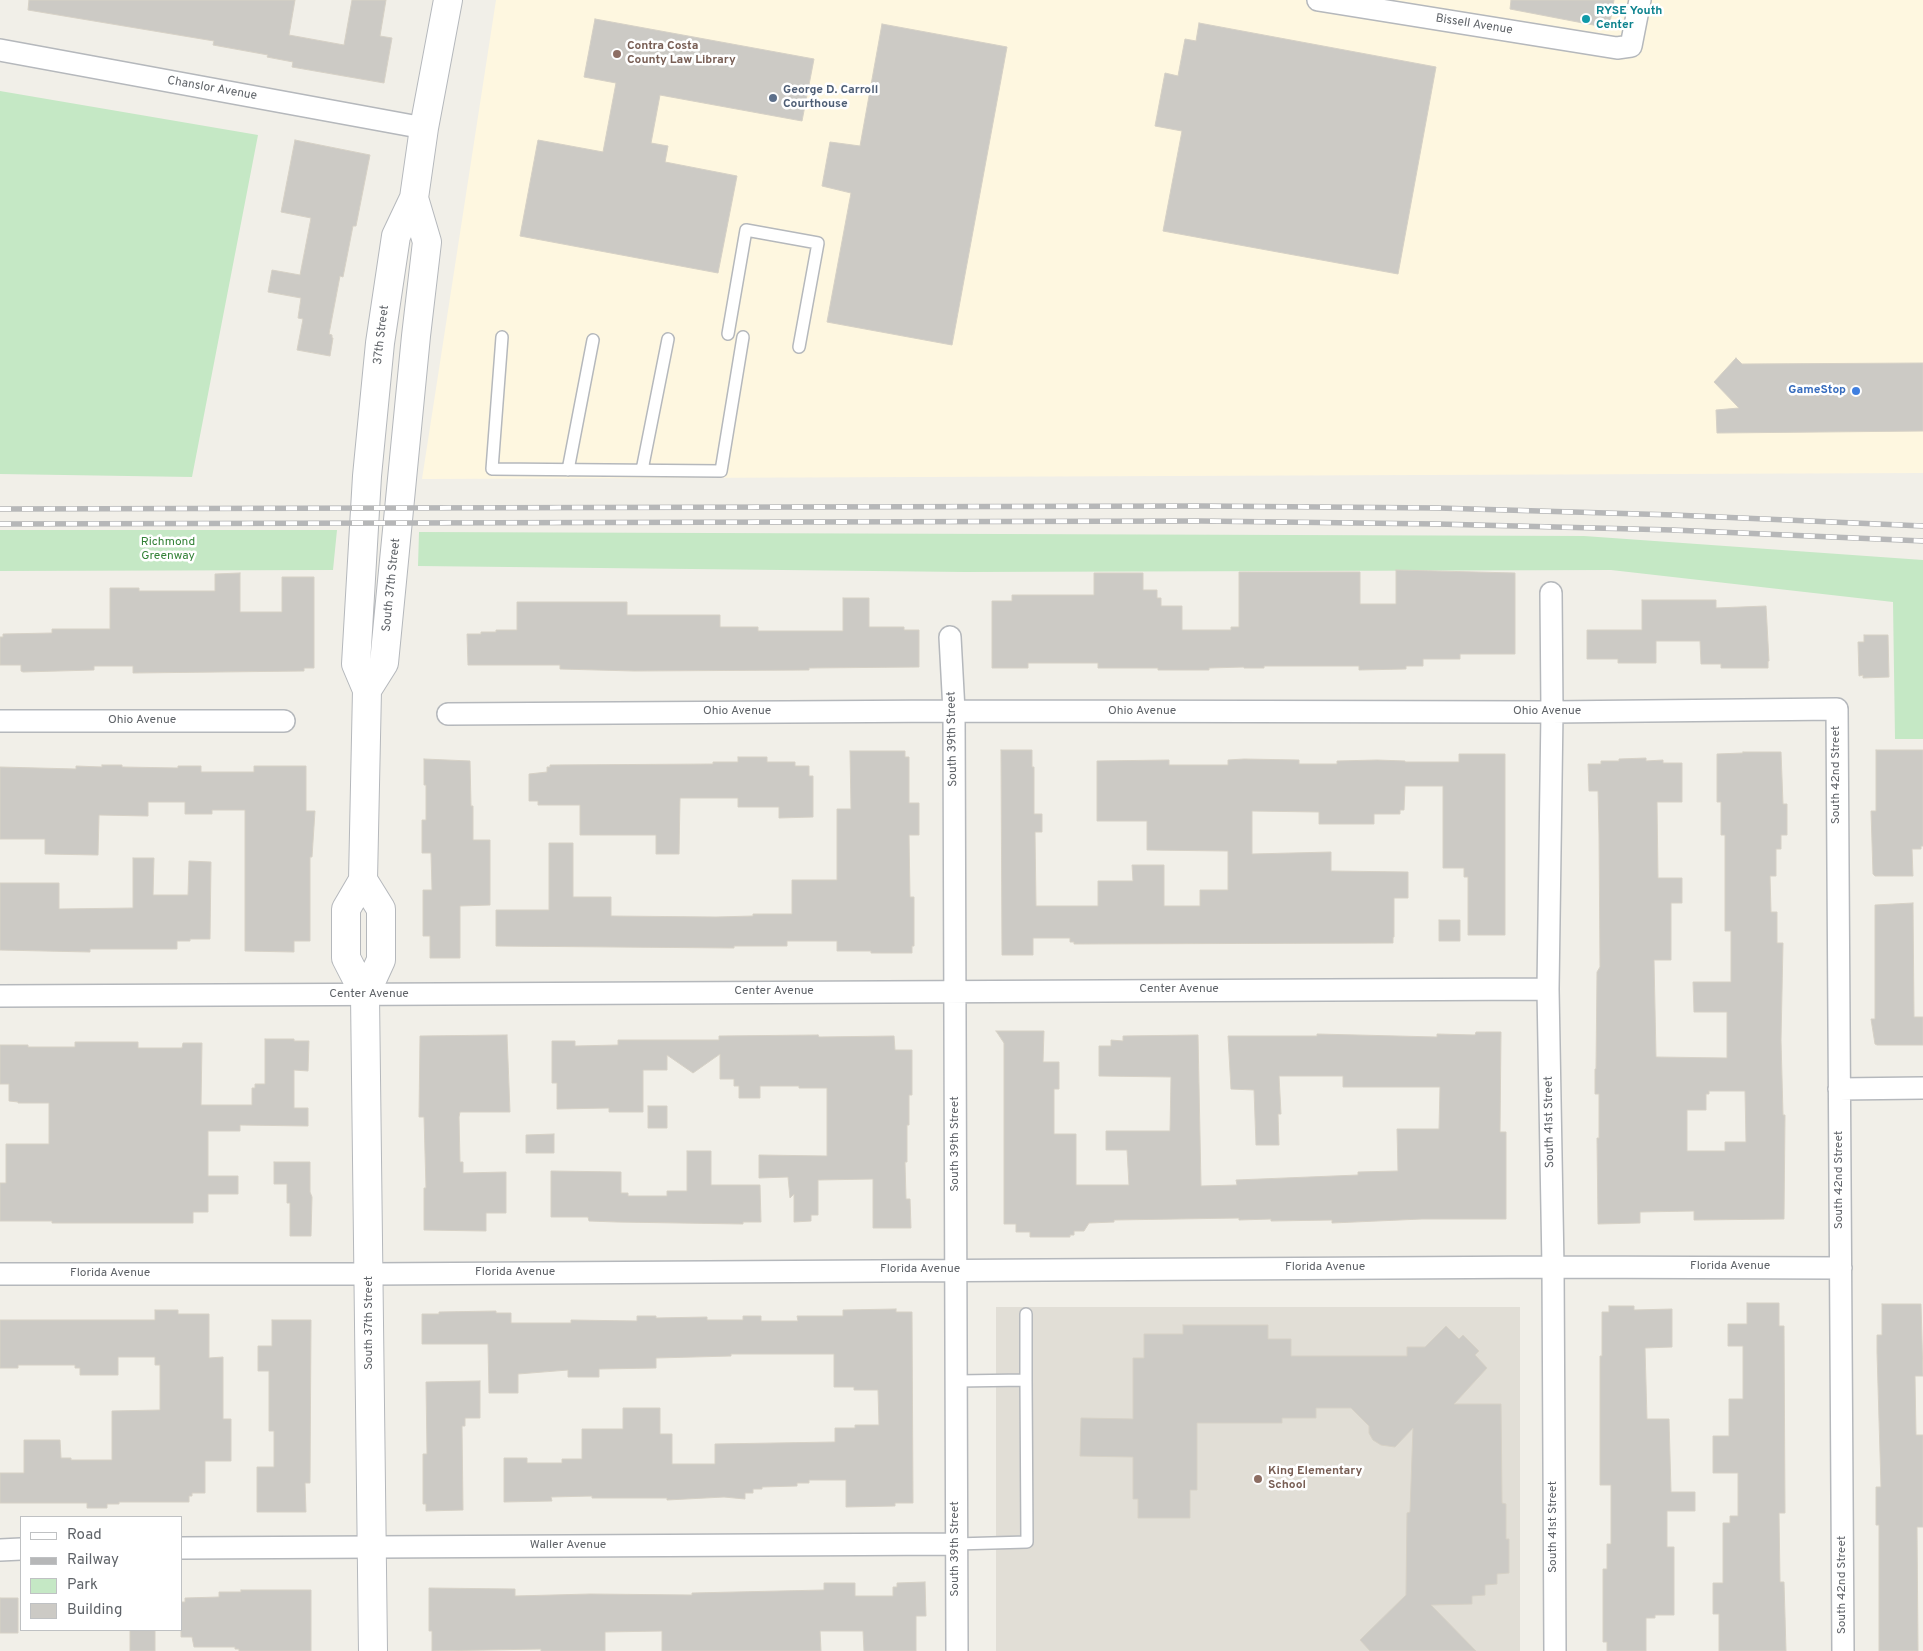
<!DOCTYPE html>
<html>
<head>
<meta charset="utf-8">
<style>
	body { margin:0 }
	#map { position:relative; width:1923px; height:1651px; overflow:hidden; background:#f1efe8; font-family:Overpass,sans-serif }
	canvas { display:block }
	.legend { position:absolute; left:20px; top:1516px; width:162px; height:115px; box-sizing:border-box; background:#fff; border:1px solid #bfc1c3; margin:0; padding:6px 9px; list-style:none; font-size:15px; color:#5f6368 }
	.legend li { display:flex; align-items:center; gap:10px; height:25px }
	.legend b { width:25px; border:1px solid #bfc1c3 }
</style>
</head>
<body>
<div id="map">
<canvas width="1923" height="1651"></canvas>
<ul class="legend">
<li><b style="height:6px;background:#fff"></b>Road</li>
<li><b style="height:6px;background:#b6b7b8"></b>Railway</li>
<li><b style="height:14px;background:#c5e8c5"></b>Park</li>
<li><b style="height:14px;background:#cccac5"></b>Building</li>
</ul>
</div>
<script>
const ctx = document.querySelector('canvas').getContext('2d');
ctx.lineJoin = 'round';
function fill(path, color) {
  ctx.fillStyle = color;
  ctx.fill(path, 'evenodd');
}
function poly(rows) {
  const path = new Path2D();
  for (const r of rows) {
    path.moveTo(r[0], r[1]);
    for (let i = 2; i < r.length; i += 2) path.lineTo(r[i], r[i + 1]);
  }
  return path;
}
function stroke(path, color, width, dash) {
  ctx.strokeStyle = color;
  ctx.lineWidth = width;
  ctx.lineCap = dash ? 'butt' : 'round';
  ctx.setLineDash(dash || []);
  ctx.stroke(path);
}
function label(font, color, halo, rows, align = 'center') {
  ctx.font = font + ' Overpass,sans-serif';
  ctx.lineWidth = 5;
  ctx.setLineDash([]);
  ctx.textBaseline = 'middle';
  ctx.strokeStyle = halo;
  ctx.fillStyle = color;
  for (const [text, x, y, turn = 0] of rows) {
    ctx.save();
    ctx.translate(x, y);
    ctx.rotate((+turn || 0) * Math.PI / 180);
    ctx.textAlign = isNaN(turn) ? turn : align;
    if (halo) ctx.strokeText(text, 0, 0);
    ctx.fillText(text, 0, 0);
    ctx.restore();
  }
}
fill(poly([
	[496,0,1923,0,1923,473,422,479]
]), '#fef7e0');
fill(poly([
	[996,1307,1520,1307,1520,1651,996,1651]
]), '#e1ded6');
fill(poly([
	[0,91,258,135,192,477,0,474],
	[0,530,337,530,333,570,0,571],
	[419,532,1584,536,1923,560,1923,739,1895,739,1893,602,1611,570,965,572,418,566]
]), '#c5e8c5');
const building = poly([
	[29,0,295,0,289,35,344,45,352,0,386,0,380,36,392,38,384,83,292,67,293,62,267,57,268,55,213,45,214,41,28,10,29,0],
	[1511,0,1614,0,1609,28,1510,9,1511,0],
	[595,19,814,59,802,121,660,95,651,143,668,146,665,162,737,176,718,273,520,236,538,140,603,152,616,83,584,77,595,19],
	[1199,23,1436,67,1398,274,1163,231,1182,131,1155,126,1165,73,1178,76,1185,39,1196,41,1199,23],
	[882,24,1007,47,952,345,827,322,851,193,822,186,830,142,860,146,882,24],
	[295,140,370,155,356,226,353,226,343,277,340,276,329,334,332,335,332,338,333,338,330,356,297,350,303,319,298,318,301,298,268,292,272,270,300,275,311,218,281,212,295,140],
	[1736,358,1742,364,1923,363,1923,431,1717,433,1716,410,1739,408,1714,382,1736,358],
	[1396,570,1515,573,1515,654,1460,654,1460,659,1423,659,1423,666,1406,666,1406,669,1359,670,1359,666,1264,666,1264,668,1244,668,1244,667,1209,668,1209,670,1158,670,1158,668,1098,668,1098,663,1028,663,1028,668,992,668,992,601,1012,601,1012,595,1094,595,1094,573,1143,573,1143,590,1157,590,1157,598,1161,598,1161,606,1182,606,1182,630,1231,630,1231,627,1239,627,1239,572,1360,572,1360,604,1396,604,1396,570],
	[240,573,240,612,282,612,282,577,314,577,314,668,304,668,304,671,133,673,133,666,94,666,94,670,23,672,21,671,21,665,0,665,0,637,3,637,3,634,52,633,52,629,110,629,110,588,139,588,139,591,215,591,215,574,240,573],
	[843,598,869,598,869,627,904,627,904,630,919,630,919,667,809,668,809,670,634,671,560,669,560,665,468,665,467,634,481,634,481,632,496,632,496,630,517,630,517,602,627,602,627,615,720,615,720,627,758,627,758,631,843,631,843,598],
	[1642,600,1716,600,1716,608,1766,606,1769,661,1768,661,1768,668,1721,668,1721,664,1701,664,1700,641,1656,641,1656,663,1618,663,1618,659,1587,659,1587,630,1642,630,1642,600],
	[1864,635,1888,635,1889,677,1863,678,1863,675,1859,676,1858,642,1864,642,1864,635],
	[1001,750,1032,750,1032,767,1034,767,1034,814,1042,814,1042,832,1035,832,1036,906,1098,906,1098,881,1133,881,1132,865,1164,865,1164,906,1200,906,1200,890,1228,890,1228,851,1147,850,1147,821,1097,821,1097,761,1169,760,1169,765,1228,765,1228,760,1244,759,1299,760,1299,764,1337,764,1337,761,1377,760,1405,761,1405,762,1459,762,1459,754,1505,754,1505,935,1468,935,1468,877,1464,877,1464,868,1443,868,1443,786,1405,786,1404,810,1400,810,1400,814,1374,814,1374,824,1319,824,1319,812,1252,811,1252,854,1331,852,1331,871,1408,872,1408,898,1394,898,1394,937,1393,937,1393,943,1074,944,1074,942,1070,942,1070,938,1033,938,1033,955,1002,955,1001,750],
	[1876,750,1923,750,1923,846,1921,846,1921,849,1912,849,1913,876,1875,876,1873,874,1871,811,1876,811,1876,750],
	[850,751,905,751,905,757,909,757,909,803,919,803,919,835,909,835,910,897,914,897,914,946,912,946,912,953,871,953,871,951,837,951,837,941,787,941,787,946,734,946,734,948,496,946,496,910,549,910,549,843,573,843,573,897,611,897,611,916,716,917,753,916,753,914,792,914,792,880,837,880,837,809,851,809,850,751],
	[1743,752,1781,752,1783,804,1787,804,1787,835,1781,835,1781,849,1776,849,1776,876,1770,876,1771,912,1777,912,1777,943,1783,943,1781,1040,1783,1115,1785,1115,1784,1219,1694,1220,1694,1211,1640,1212,1640,1223,1598,1224,1597,1138,1599,1138,1599,1094,1595,1094,1595,1069,1596,1069,1597,972,1600,967,1599,834,1598,791,1589,791,1588,764,1601,764,1601,761,1619,761,1619,759,1646,758,1646,761,1663,760,1663,763,1682,763,1682,802,1657,802,1658,878,1682,878,1682,903,1671,903,1671,960,1654,960,1656,1057,1727,1058,1727,1012,1694,1012,1693,982,1731,982,1731,931,1725,931,1725,835,1721,835,1721,802,1717,802,1717,754,1743,753,1743,752],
	[1709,1091,1745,1091,1746,1142,1725,1142,1725,1151,1687,1151,1687,1110,1706,1110,1706,1094,1709,1094,1709,1091],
	[738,757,767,757,767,762,795,762,795,766,809,766,809,776,813,776,813,817,779,818,779,807,738,807,738,798,680,798,679,854,656,854,656,835,580,835,580,805,538,805,538,801,529,801,529,774,547,772,547,767,550,767,550,765,713,764,713,762,738,762,738,757],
	[424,759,470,761,471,806,473,806,473,840,490,840,490,905,460,906,460,958,430,958,430,936,423,936,423,890,432,890,431,853,422,853,422,820,426,820,426,785,424,785,424,759],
	[102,765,122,765,122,767,178,768,178,766,201,766,201,772,254,772,254,766,306,766,306,811,315,811,312,857,310,857,310,941,294,941,294,952,245,951,245,810,212,810,212,814,185,814,185,802,148,802,148,816,99,815,98,855,45,854,45,839,0,839,0,767,76,769,76,766,102,767,102,765],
	[133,858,154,858,153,895,188,895,189,861,211,862,210,939,190,939,190,941,177,941,177,949,90,949,90,952,0,950,0,883,59,883,59,909,133,908,133,858],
	[1913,903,1914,1017,1923,1017,1923,1045,1877,1045,1875,1044,1871,1019,1875,1019,1875,905,1913,903],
	[1439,920,1460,920,1460,941,1439,941,1439,920],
	[996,1031,1044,1031,1043,1062,1059,1062,1059,1089,1054,1089,1054,1134,1076,1134,1076,1185,1129,1185,1127,1150,1106,1150,1106,1131,1170,1131,1171,1077,1099,1076,1099,1046,1111,1046,1111,1040,1123,1041,1123,1036,1198,1035,1201,1186,1237,1185,1236,1180,1358,1175,1358,1172,1398,1171,1397,1129,1439,1129,1440,1087,1343,1087,1343,1076,1279,1076,1281,1114,1278,1114,1279,1145,1256,1145,1254,1090,1231,1089,1228,1036,1317,1036,1317,1034,1437,1037,1437,1034,1475,1035,1476,1032,1501,1032,1500,1132,1506,1132,1506,1219,1422,1219,1332,1223,1332,1220,1271,1221,1271,1219,1239,1220,1239,1218,1114,1220,1114,1222,1089,1223,1084,1231,1074,1231,1074,1235,1070,1235,1070,1237,1030,1237,1030,1232,1016,1232,1016,1224,1004,1224,1004,1043,996,1031],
	[507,1035,510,1112,460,1112,459,1117,460,1162,463,1162,463,1173,506,1172,506,1213,486,1213,486,1231,424,1230,424,1188,426,1188,424,1117,419,1117,420,1036,507,1035],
	[818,1035,819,1037,894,1036,895,1050,912,1050,912,1095,909,1095,909,1125,907,1125,907,1162,905,1162,906,1199,910,1199,911,1228,873,1228,873,1179,818,1180,818,1215,811,1215,811,1221,794,1222,794,1194,790,1198,788,1177,759,1178,759,1155,827,1156,827,1088,799,1088,799,1086,760,1086,760,1098,739,1098,739,1086,734,1086,734,1079,720,1079,720,1054,693,1073,667,1055,667,1070,643,1070,643,1112,609,1112,609,1108,557,1109,557,1083,552,1083,552,1041,575,1041,575,1046,618,1045,618,1040,719,1040,719,1036,818,1035],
	[265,1039,294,1039,294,1041,309,1041,308,1071,294,1070,294,1108,308,1108,308,1126,240,1125,240,1131,208,1131,208,1176,238,1176,238,1194,208,1194,208,1212,193,1212,193,1223,52,1223,52,1221,0,1221,0,1183,6,1183,6,1144,49,1144,49,1103,18,1103,18,1102,9,1101,9,1084,0,1084,0,1045,28,1045,28,1047,75,1047,75,1042,138,1042,138,1048,182,1048,183,1043,202,1043,201,1105,252,1105,252,1088,255,1088,255,1084,265,1084,265,1039],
	[648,1106,667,1106,667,1128,648,1128,648,1106],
	[554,1134,554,1153,526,1153,526,1135,554,1134],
	[687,1151,711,1151,711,1185,760,1185,761,1222,743,1222,743,1224,617,1222,589,1221,588,1217,551,1217,551,1171,621,1172,621,1193,628,1193,628,1196,667,1196,667,1191,687,1191,687,1151],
	[274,1162,310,1162,310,1192,312,1197,311,1236,290,1236,290,1203,287,1203,287,1184,274,1184,274,1162],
	[1747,1303,1779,1303,1779,1326,1784,1326,1785,1513,1779,1513,1780,1582,1784,1582,1786,1651,1719,1651,1719,1614,1713,1614,1713,1583,1723,1583,1723,1523,1730,1523,1730,1516,1738,1516,1738,1473,1713,1473,1713,1436,1729,1436,1729,1399,1743,1399,1743,1346,1728,1346,1728,1324,1747,1324,1747,1303],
	[1882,1304,1921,1304,1923,1376,1915,1376,1916,1435,1923,1435,1923,1527,1917,1527,1918,1651,1879,1651,1879,1525,1876,1525,1876,1487,1881,1487,1877,1352,1877,1335,1882,1335,1882,1304],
	[1609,1306,1634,1306,1634,1310,1672,1309,1672,1347,1645,1348,1647,1419,1669,1419,1671,1492,1695,1492,1695,1511,1667,1511,1667,1547,1674,1547,1674,1615,1655,1615,1655,1618,1646,1618,1646,1651,1607,1651,1607,1642,1603,1642,1603,1569,1607,1569,1607,1544,1611,1544,1611,1485,1600,1485,1600,1356,1602,1356,1602,1312,1609,1312,1609,1306],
	[896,1309,896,1312,912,1312,913,1503,895,1503,895,1506,846,1507,846,1480,809,1480,809,1483,797,1483,797,1486,762,1487,762,1489,753,1489,753,1493,745,1493,745,1499,724,1497,667,1500,667,1498,592,1498,592,1496,551,1497,552,1501,504,1502,504,1458,527,1458,527,1463,562,1463,562,1459,582,1459,582,1429,623,1429,623,1408,660,1408,660,1434,672,1434,672,1464,715,1464,715,1444,835,1442,835,1428,855,1428,855,1425,879,1425,878,1390,854,1390,854,1387,834,1387,834,1354,731,1354,731,1356,656,1358,656,1368,599,1369,599,1377,568,1377,568,1370,518,1374,518,1393,489,1393,488,1344,422,1344,422,1314,439,1314,439,1312,496,1311,496,1313,511,1313,511,1323,571,1323,571,1320,637,1321,637,1316,656,1316,656,1318,707,1317,707,1320,743,1320,743,1316,761,1316,761,1321,798,1321,797,1316,843,1316,843,1310,896,1309],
	[155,1310,178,1310,178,1314,209,1314,209,1358,223,1357,223,1419,231,1419,231,1461,205,1461,205,1493,192,1493,192,1496,189,1496,189,1502,119,1502,119,1504,107,1504,107,1508,87,1508,87,1503,0,1503,0,1473,24,1473,24,1440,60,1440,61,1458,71,1458,71,1460,112,1460,112,1411,160,1410,160,1365,155,1365,155,1357,118,1357,118,1375,80,1375,80,1368,75,1368,75,1365,18,1365,18,1368,0,1368,0,1320,155,1320,155,1310],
	[272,1320,311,1320,310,1483,305,1483,306,1512,257,1512,257,1467,274,1467,274,1431,269,1431,269,1371,258,1371,258,1346,272,1346,272,1320],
	[1183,1325,1268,1325,1268,1339,1291,1339,1291,1356,1407,1356,1407,1347,1425,1347,1446,1326,1459,1339,1463,1335,1479,1351,1475,1355,1487,1368,1454,1404,1501,1404,1502,1503,1506,1504,1506,1539,1509,1539,1509,1573,1497,1574,1497,1584,1485,1585,1485,1595,1472,1596,1472,1604,1431,1605,1476,1651,1370,1651,1360,1640,1406,1595,1407,1513,1410,1512,1413,1428,1395,1447,1381,1445,1373,1440,1369,1433,1369,1426,1351,1408,1316,1408,1316,1418,1282,1418,1282,1423,1197,1423,1197,1490,1190,1490,1190,1518,1138,1518,1138,1499,1133,1499,1133,1457,1080,1456,1081,1418,1133,1419,1133,1358,1144,1358,1144,1334,1183,1334,1183,1325],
	[480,1381,480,1418,465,1418,465,1426,462,1426,463,1510,426,1511,426,1504,423,1504,423,1454,427,1454,426,1382,480,1381],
	[925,1582,926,1616,916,1616,916,1651,864,1651,863,1631,820,1631,821,1651,662,1651,662,1631,605,1632,605,1651,541,1651,541,1649,432,1651,432,1631,429,1631,429,1588,515,1589,515,1596,590,1594,692,1595,692,1593,824,1590,824,1583,855,1583,855,1596,893,1596,893,1587,897,1587,897,1583,925,1582],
	[241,1590,311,1590,311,1651,239,1651,239,1649,235,1649,235,1647,194,1647,192,1637,181,1637,181,1602,185,1602,185,1598,219,1597,219,1592,241,1592,241,1590],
	[0,1598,18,1598,18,1633,0,1633,0,1598],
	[130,1630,155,1630,155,1651,130,1651,130,1630]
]);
fill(building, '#cccac5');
stroke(building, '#d6d1c6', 1);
const service = poly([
	[728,334,746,230,818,243,799,347],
	[502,337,492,469,721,471,743,337],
	[568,470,593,340],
	[642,470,668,339],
	[957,1381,1026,1380,1026,1314],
	[956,1544,1027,1542,1026,1380]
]);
const minor = poly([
	[1318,0,1617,48,1631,46,1640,0],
	[0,50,424,128],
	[1551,593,1552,712,1548,989,1553,1267,1555,1651],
	[950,637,954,711,957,1651],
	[448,714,954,711,1552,712,1837,709,1843,1651],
	[0,721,284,721],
	[0,996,1548,989],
	[1839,1089,1923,1088],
	[0,1274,370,1274,1553,1267,1841,1268],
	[181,1548,956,1544],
	[0,1550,21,1549]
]);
const tertiary = poly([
	[367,690,384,663,416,336,427,242,414,198],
	[363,880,381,909,381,960,365,995,373,1651],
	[365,995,346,958,346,909,363,880,367,690,356,664,367,476,380,343,396,236,414,198,424,128,448,0]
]);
stroke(service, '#b5b8bc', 14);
stroke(minor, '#b5b8bc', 24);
stroke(tertiary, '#b5b8bc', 30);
stroke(service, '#fff', 11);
stroke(minor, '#fff', 21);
stroke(tertiary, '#fff', 28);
const rail = poly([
	[0,509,1201,506,1438,508,1674,515,1923,526],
	[0,524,1201,521,1437,524,1673,530,1923,541]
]);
stroke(rail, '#b6b7b8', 5.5);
stroke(rail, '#fff', 4, [11]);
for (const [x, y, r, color] of [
	[1586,19,5,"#0f9aa8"],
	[617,54,5,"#8d6e63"],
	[773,98,5,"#5c6f8a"],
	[1856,391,5,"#3f7fe0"],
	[1258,1479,5,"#8d6e63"]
]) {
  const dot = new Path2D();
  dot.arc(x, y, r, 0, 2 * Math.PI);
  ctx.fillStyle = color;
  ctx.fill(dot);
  stroke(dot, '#fff', 2);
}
label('bold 12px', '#0d838f', '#fff', [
	["RYSE Youth",1596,12],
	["Center",1596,26]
], 'left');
label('12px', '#5f6368', '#fff', [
	["Bissell Avenue",1474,25,9],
	["Chanslor Avenue",212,89,10],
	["37th Street",382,335,-83],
	["South 37th Street",392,585,-84],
	["Ohio Avenue",737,712],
	["Ohio Avenue",1142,712],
	["Ohio Avenue",1547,712],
	["Ohio Avenue",142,721],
	["South 39th Street",953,739,-91],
	["South 42nd Street",1837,775,-90],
	["Center Avenue",1179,990],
	["Center Avenue",774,992],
	["Center Avenue",369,995],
	["South 41st Street",1550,1122,-91],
	["South 39th Street",956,1144,-90],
	["South 42nd Street",1840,1180,-90],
	["Florida Avenue",1730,1267],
	["Florida Avenue",1325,1268],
	["Florida Avenue",920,1270],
	["Florida Avenue",515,1273],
	["Florida Avenue",110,1274],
	["South 37th Street",370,1323,-90],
	["South 41st Street",1554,1527,-90],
	["Waller Avenue",568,1546],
	["South 39th Street",956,1549,-90],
	["South 42nd Street",1843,1585,-90]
]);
label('bold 12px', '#785e54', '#fff', [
	["Contra Costa",627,47],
	["County Law Library",627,61],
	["King Elementary",1268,1472],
	["School",1268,1486]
], 'left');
label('bold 12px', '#4e5e75', '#fff', [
	["George D. Carroll",783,91],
	["Courthouse",783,105]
], 'left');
label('bold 12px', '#366cbe', '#fff', [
	["GameStop",1846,391]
], 'right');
label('12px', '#348238', '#fff', [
	["Richmond",168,543],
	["Greenway",168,557]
]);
</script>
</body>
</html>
